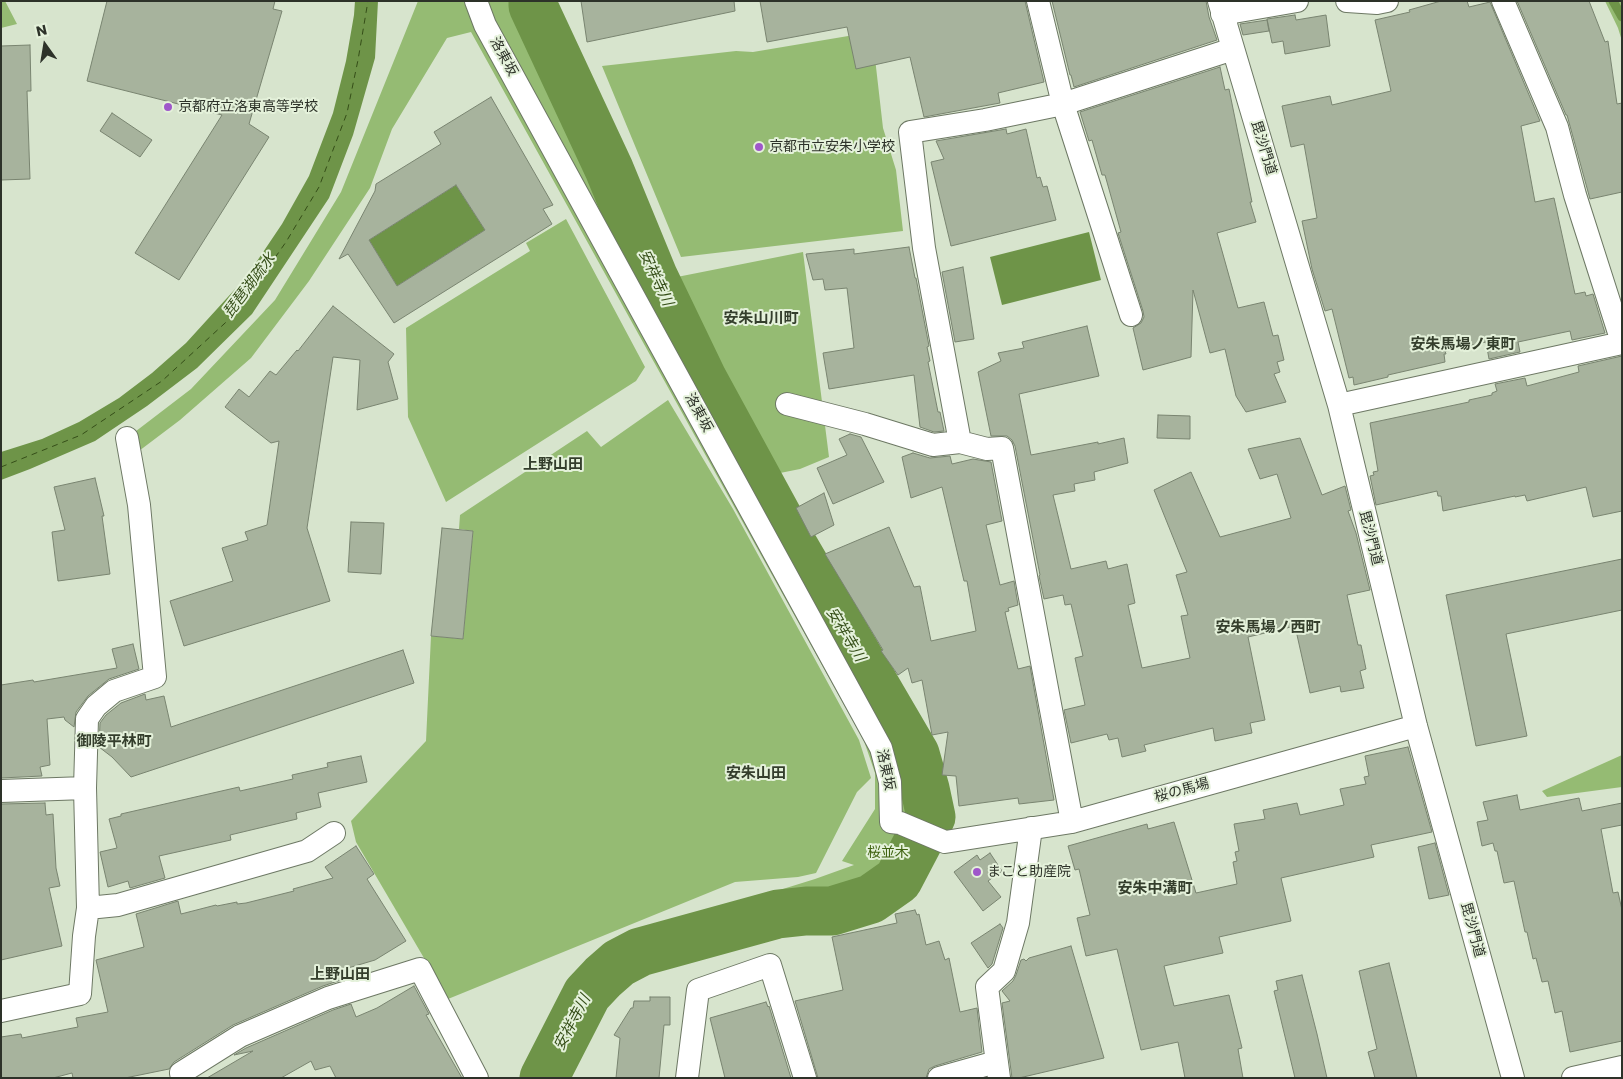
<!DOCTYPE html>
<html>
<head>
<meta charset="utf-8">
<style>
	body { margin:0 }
	#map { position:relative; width:1623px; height:1079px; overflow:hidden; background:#d7e4cd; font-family:Poppins,sans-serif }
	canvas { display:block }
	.frame { position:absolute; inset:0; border:2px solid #2d3229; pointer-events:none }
	.north { position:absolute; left:20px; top:20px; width:50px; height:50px; -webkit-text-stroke:4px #e4f1da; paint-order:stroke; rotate:347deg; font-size:14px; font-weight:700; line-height:20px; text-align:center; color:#2d3229 }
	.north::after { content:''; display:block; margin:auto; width:18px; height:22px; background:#2d3229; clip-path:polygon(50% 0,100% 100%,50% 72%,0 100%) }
</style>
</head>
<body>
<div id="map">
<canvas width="1623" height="1079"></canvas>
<div class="frame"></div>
<div class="north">N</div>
</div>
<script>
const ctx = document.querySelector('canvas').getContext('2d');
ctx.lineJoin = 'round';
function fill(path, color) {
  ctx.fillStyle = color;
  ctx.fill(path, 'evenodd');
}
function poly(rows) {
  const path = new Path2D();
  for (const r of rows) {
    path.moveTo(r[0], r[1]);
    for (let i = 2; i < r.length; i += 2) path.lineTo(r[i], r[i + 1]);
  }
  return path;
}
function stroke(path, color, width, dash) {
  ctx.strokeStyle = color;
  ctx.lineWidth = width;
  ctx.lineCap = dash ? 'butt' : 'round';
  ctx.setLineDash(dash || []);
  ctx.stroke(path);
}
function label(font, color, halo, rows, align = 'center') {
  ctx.font = font + ' Poppins,"Noto Sans JP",sans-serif';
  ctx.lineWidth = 4;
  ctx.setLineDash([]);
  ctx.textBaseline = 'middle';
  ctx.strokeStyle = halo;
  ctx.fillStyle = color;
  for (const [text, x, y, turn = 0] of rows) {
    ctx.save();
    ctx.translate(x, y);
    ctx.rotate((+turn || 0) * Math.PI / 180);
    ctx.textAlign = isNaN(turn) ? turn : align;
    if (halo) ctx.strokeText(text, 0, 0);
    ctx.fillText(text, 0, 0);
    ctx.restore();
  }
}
fill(poly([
	[1,1,5,1,17,24,1,28],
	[418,1,517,1,609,169,653,276,703,380,794,547,915,754,925,789,931,817,917,888,869,909,806,911,778,914,640,952,651,930,815,879,854,865,842,861,875,809,875,773,864,741,471,32,447,38,392,129,370,188,309,281,251,358,180,420,131,457,127,438,191,389,275,300,341,192],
	[1605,1,1622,1,1622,41,1618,28],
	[872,32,883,128,896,170,903,231,681,257,602,66,736,51,753,52],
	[566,219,645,367,636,381,446,502,408,417,406,328,530,251,526,243],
	[803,252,829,457,800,469,775,474,677,277],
	[668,400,733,509,859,740,871,778,857,792,816,873,798,877,735,882,448,999,356,842,351,821,426,741,431,636,463,639,473,531,459,529,460,515,587,431,601,447],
	[1622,755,1622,787,1547,797,1542,791]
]), '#95bb73');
fill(poly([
	[355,1,378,1,375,58,353,135,329,198,252,314,197,368,147,406,95,441,30,469,1,480,1,452,42,439,79,422,119,398,152,373,186,343,247,276,282,224,309,176,333,113,346,61,354,15],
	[456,185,485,230,397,286,369,240],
	[1089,232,1101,280,1002,305,990,257]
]), '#6e9448');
stroke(poly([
	[1613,1,1622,17]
]), '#6e9448', 9);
stroke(poly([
	[533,1,533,6,609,169,653,276,703,380,794,547,915,754,925,789,931,817,898,880,871,899,832,911,806,911,778,914,640,952,619,963,603,977,587,994,544,1078]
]), '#6e9448', 49);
stroke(poly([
	[1,467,81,435,162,381,236,313,286,242,319,187,347,113,358,60,368,1]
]), '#354e18', 1, [6, 5]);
const building = poly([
	[107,1,275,1,273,9,282,11,249,124,269,137,179,280,135,253,222,115,87,81,107,1],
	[581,1,734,1,735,11,587,42,581,1],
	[760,1,1025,1,1044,82,998,93,1000,103,924,117,910,57,856,69,847,27,767,42,760,1],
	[1052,1,1206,1,1209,17,1217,40,1074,87,1071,75,1070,75,1052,1],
	[1441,1,1467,1,1469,7,1490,2,1540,121,1521,126,1535,202,1554,198,1575,294,1585,292,1586,296,1593,294,1605,333,1572,340,1570,331,1518,342,1520,352,1489,359,1486,342,1445,351,1446,354,1444,354,1445,362,1388,375,1388,377,1354,385,1353,377,1349,378,1332,309,1325,311,1312,269,1302,221,1317,218,1304,144,1291,147,1282,106,1330,96,1332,105,1391,91,1375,20,1410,12,1409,10,1441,1],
	[1517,1,1589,1,1605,42,1608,41,1617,104,1622,103,1622,192,1590,199,1567,115,1566,115,1517,1],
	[1295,15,1296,20,1326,15,1330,46,1285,54,1283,41,1272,43,1267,19,1295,15],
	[1267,20,1269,31,1243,35,1240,24,1267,20],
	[30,45,31,91,27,91,30,179,1,180,1,46,30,45],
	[1220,67,1225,90,1229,89,1252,202,1250,202,1256,222,1217,233,1238,308,1264,302,1273,336,1278,335,1284,360,1277,362,1280,372,1274,374,1286,402,1246,412,1236,396,1225,349,1210,353,1193,290,1191,357,1143,370,1133,328,1141,323,1144,317,1143,311,1118,233,1121,232,1105,175,1102,175,1092,140,1089,141,1080,112,1220,67],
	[491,97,553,205,543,209,552,224,394,323,348,254,339,259,375,191,376,184,441,144,434,132,491,97],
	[456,185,485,230,397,286,369,240,456,185],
	[112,113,152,140,140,157,100,131,112,113],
	[1006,129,1007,134,1026,129,1037,178,1040,177,1043,187,1047,186,1056,220,951,246,931,162,944,159,936,141,1006,129],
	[909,247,915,278,916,278,929,346,927,347,930,361,928,362,938,412,940,412,944,431,934,432,920,427,914,375,829,389,823,353,854,348,847,288,825,290,823,279,813,280,806,254,854,249,854,254,909,247],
	[963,267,974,339,955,342,942,272,963,267],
	[333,306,394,354,388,362,398,399,357,410,360,360,333,357,307,528,330,601,184,646,170,601,233,581,222,548,248,540,245,532,267,525,279,441,271,443,225,407,239,389,249,397,270,371,276,375,297,350,298,351,333,306],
	[1087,326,1099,376,1019,394,1031,455,1098,442,1098,444,1124,438,1128,463,1094,472,1095,480,1074,484,1075,491,1053,495,1071,569,1106,561,1108,569,1127,564,1135,603,1128,605,1142,668,1190,658,1181,616,1188,615,1176,575,1187,572,1154,490,1191,472,1220,537,1291,518,1277,474,1260,479,1248,449,1300,438,1322,495,1345,486,1351,510,1348,511,1356,533,1370,590,1347,595,1358,645,1361,645,1366,669,1360,671,1364,688,1341,692,1340,686,1310,693,1295,626,1248,637,1265,720,1250,723,1252,733,1215,741,1213,728,1144,745,1146,751,1122,757,1118,738,1109,740,1107,734,1071,743,1064,710,1085,705,1075,658,1083,656,1071,604,1065,605,1063,595,1044,599,1039,576,1040,575,1015,446,1012,440,1007,436,991,436,978,372,1001,361,998,353,1024,348,1022,342,1087,326],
	[1622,356,1622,511,1593,517,1586,487,1527,501,1525,495,1515,497,1515,496,1443,511,1441,496,1438,496,1437,491,1376,505,1370,476,1374,475,1373,472,1378,471,1370,423,1469,402,1469,400,1492,395,1492,393,1497,391,1495,384,1525,378,1527,386,1579,372,1578,366,1622,356],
	[1158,415,1190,416,1190,439,1157,438,1158,415],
	[850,434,861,437,884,482,833,504,817,468,847,455,839,439,850,434],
	[913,453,930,458,950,456,952,464,973,459,991,462,1002,521,986,525,1000,585,1014,581,1018,605,1008,608,1009,611,1005,612,1018,669,1030,666,1054,800,1019,804,1018,798,959,806,956,776,942,775,948,732,932,735,922,680,912,683,908,668,898,675,881,651,883,650,825,554,889,527,914,587,920,586,931,641,976,631,967,581,964,581,942,487,911,498,902,457,913,453],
	[95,478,104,516,102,516,110,574,58,581,52,532,65,530,54,487,95,478],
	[824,493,834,525,811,537,796,508,824,493],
	[351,522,384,523,381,574,348,572,351,522],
	[442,528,473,531,463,639,431,636,442,528],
	[1622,559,1622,610,1506,634,1527,736,1476,746,1446,595,1622,559],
	[133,644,139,669,109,679,88,696,76,712,74,727,65,720,64,717,47,719,50,765,40,767,42,776,1,778,1,685,33,680,34,682,117,668,112,649,133,644],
	[403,650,414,683,131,777,112,757,99,747,100,723,106,715,121,703,145,694,146,700,164,696,171,727,403,650],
	[1408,747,1432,832,1371,845,1374,857,1281,878,1291,921,1219,937,1223,953,1164,966,1174,1006,1229,995,1242,1048,1238,1049,1243,1078,1185,1078,1178,1042,1141,1050,1117,949,1086,956,1077,918,1090,915,1079,869,1075,870,1068,846,1147,824,1148,829,1174,822,1196,893,1237,884,1233,862,1237,861,1235,852,1239,851,1234,824,1265,819,1263,810,1297,803,1300,815,1344,805,1340,789,1366,784,1364,777,1369,776,1365,756,1408,747],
	[361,756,367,782,318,793,321,807,296,813,297,819,230,835,231,840,159,856,165,878,130,888,128,881,108,887,100,852,117,848,109,819,121,816,121,814,239,787,240,791,293,779,292,775,328,767,327,763,361,756],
	[1517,795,1520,810,1579,798,1582,811,1622,803,1622,825,1601,829,1613,893,1618,892,1622,910,1622,1041,1570,1052,1562,1011,1555,1013,1548,981,1542,982,1536,958,1533,959,1527,932,1525,932,1514,881,1504,883,1497,851,1495,851,1493,843,1482,846,1477,822,1488,820,1483,802,1517,795],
	[45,803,46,815,53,814,56,868,60,886,49,888,62,946,1,960,1,804,45,803],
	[1435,843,1449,895,1429,899,1418,847,1435,843],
	[356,846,374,874,367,879,406,941,375,960,338,971,341,980,323,986,233,1025,174,1062,169,1069,125,1078,73,1078,72,1073,53,1078,1,1078,1,1037,21,1034,22,1038,78,1027,76,1018,108,1012,96,960,144,947,136,914,178,901,181,914,216,905,217,906,237,902,237,904,246,903,294,891,293,889,333,878,325,867,356,846],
	[990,853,1002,871,988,881,1001,897,983,911,954,872,977,855,980,860,990,853],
	[915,910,917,915,919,914,926,945,939,941,945,960,949,958,960,1012,977,1008,982,1052,935,1066,929,1069,926,1078,818,1078,795,1001,843,990,832,937,897,923,895,914,915,910],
	[1000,924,1003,928,992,964,988,968,971,943,1000,924],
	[1071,946,1104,1058,1019,1078,1012,1078,1002,1003,1010,1001,1002,991,1013,981,1016,975,1021,960,1024,959,1026,961,1029,958,1071,946],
	[1389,963,1413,1061,1417,1078,1375,1078,1368,1052,1377,1049,1359,971,1389,963],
	[1302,975,1317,1034,1327,1078,1295,1078,1274,991,1278,990,1276,981,1302,975],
	[414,986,429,1014,426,1015,462,1078,336,1078,330,1066,315,1070,311,1061,281,1078,207,1078,253,1051,234,1055,246,1048,333,1010,351,1004,356,1017,377,1008,414,986],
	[650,997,670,997,670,1025,664,1025,659,1078,616,1078,620,1038,614,1035,631,1008,633,1008,634,1001,650,1001,650,997],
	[766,1002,768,1007,769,1006,791,1078,725,1078,710,1018,766,1002]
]);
fill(building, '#a7b39d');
stroke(building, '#798470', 1);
const street = poly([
	[476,1,485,25,881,748,890,782,891,822,900,823,945,842,1072,822,1416,726],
	[1038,1,1063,104,1131,315],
	[1219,1,1339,405,1416,726,1513,1078],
	[1347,1,1377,3,1387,1],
	[1503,1,1557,127,1575,195,1622,342],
	[1222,14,1297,1],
	[787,404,865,424,933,445,960,442],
	[1339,405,1622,343],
	[1,791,85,788],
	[1072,822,1002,448,987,449,960,442,924,248,910,132,985,120,1063,104,1233,49],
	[88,908,118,905,307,851,334,833],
	[1,1011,80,994,84,936,88,908,85,788,87,719,96,706,114,691,155,677,139,505,127,438],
	[182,1078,181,1073,240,1036,328,998,420,969,477,1078],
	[687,1078,698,990,770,965,805,1078],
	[939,1078,996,1062],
	[999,1078,987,987,1004,971,1018,923,1031,828],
	[1573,1078,1622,1067]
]);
stroke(street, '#6d7864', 24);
stroke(street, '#fff', 22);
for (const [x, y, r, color] of [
	[168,107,5,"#9f57ca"],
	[759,147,5,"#9f57ca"],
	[977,872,5,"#9f57ca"]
]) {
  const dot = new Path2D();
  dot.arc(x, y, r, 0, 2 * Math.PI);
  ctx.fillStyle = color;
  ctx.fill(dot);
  stroke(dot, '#e4f1da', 2);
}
label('14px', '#2d3229', '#e4f1da', [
	["洛東坂",503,57,61],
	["毘沙門道",1263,148,73],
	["洛東坂",698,413,61],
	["毘沙門道",1370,538,76],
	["洛東坂",885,770,78],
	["桜の馬場",1182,791,-15],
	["毘沙門道",1472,930,75]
]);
label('14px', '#2d3229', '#e4f1da', [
	["京都府立洛東高等学校",178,107],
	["京都市立安朱小学校",769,147],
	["まこと助産院",987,872]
], 'left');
label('14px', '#3f6211', '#e4f1da', [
	["桜並木",888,853]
]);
label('italic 15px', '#354e18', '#e4f1da', [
	["安祥寺川",655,278,65],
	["琵琶湖疏水",250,286,-53],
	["安祥寺川",845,635,59],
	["安祥寺川",573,1023,-62]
]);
label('bold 15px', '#343e2c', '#e4f1da', [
	["安朱山川町",761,319],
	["安朱馬場ノ東町",1463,345],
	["上野山田",553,465],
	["安朱馬場ノ西町",1268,628],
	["御陵平林町",114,742],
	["安朱山田",756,774],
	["安朱中溝町",1155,889],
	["上野山田",340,975]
]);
</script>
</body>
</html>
